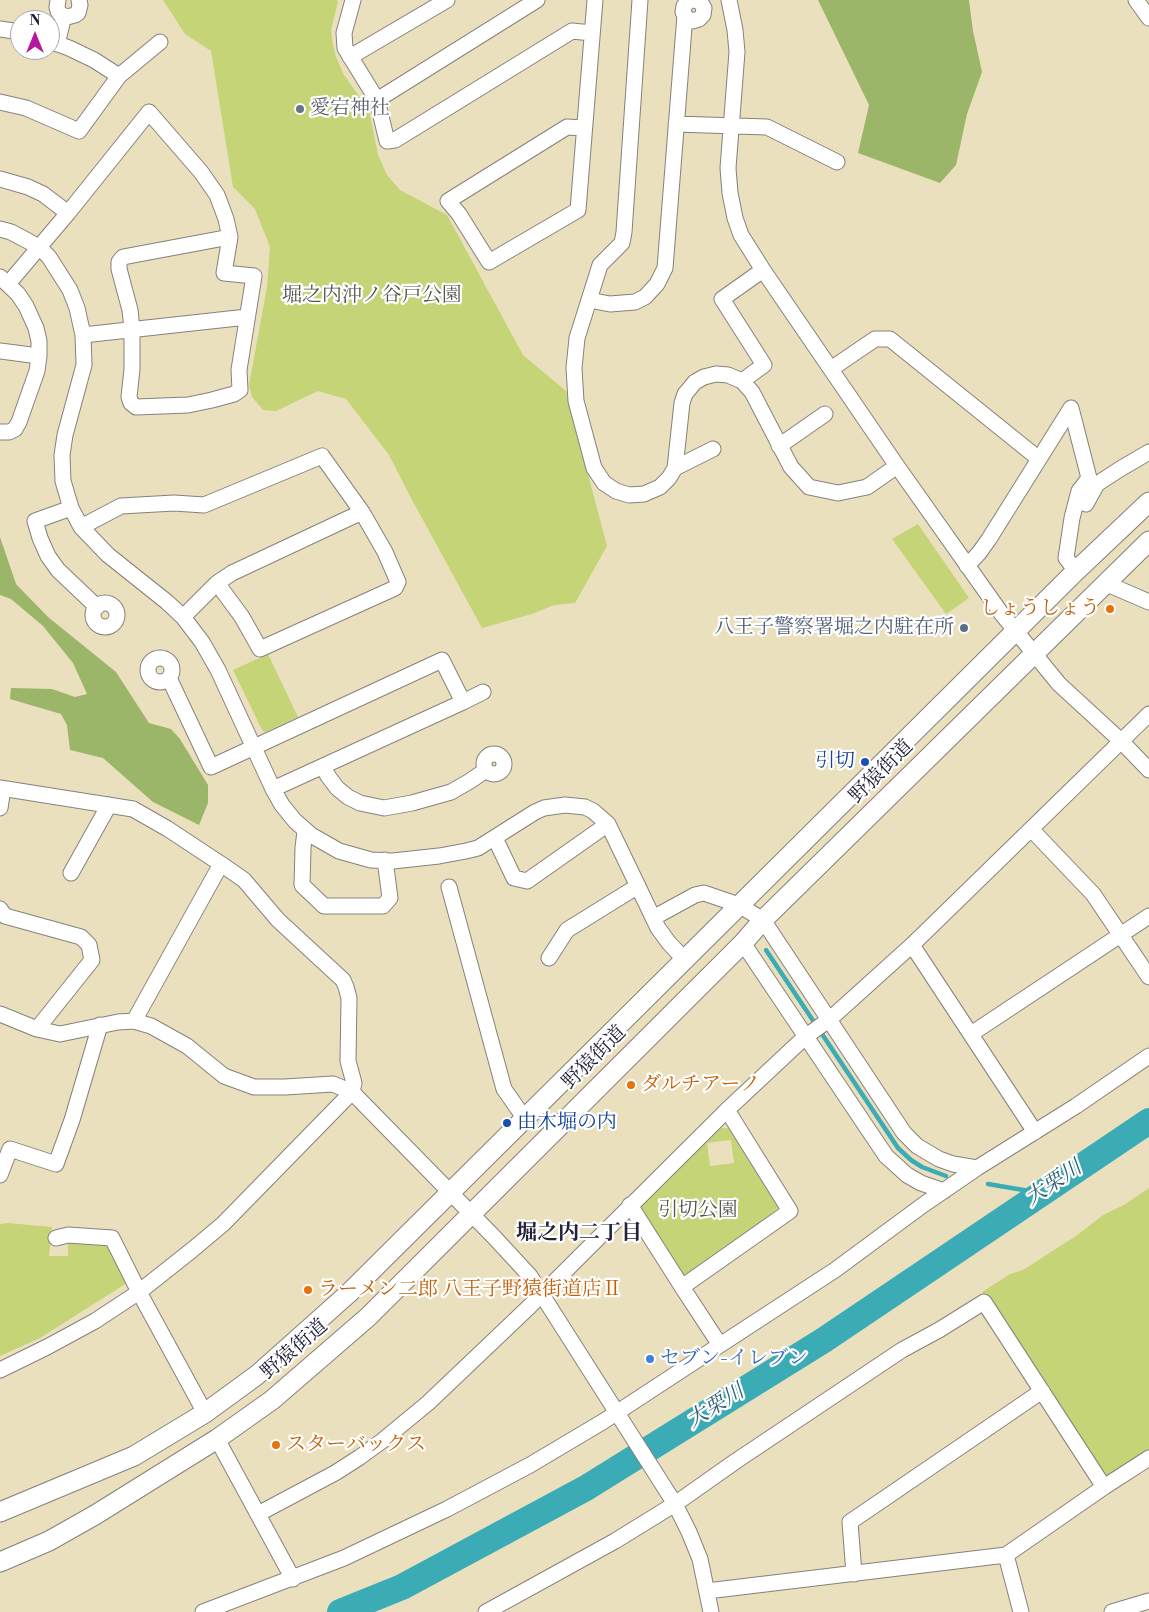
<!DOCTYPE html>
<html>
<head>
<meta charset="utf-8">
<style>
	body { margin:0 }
	#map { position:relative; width:1149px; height:1612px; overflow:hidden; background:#ebe0be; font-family:"Libre Bodoni",serif }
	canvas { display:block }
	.north { position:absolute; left:10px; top:10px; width:50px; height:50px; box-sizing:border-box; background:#fff; border:1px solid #a7a7b1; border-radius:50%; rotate:0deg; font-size:14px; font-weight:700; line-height:20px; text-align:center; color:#22223b }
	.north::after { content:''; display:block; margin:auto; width:18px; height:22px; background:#b5179e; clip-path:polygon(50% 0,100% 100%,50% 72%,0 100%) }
</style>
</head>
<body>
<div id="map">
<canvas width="1149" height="1612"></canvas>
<div class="north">N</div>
</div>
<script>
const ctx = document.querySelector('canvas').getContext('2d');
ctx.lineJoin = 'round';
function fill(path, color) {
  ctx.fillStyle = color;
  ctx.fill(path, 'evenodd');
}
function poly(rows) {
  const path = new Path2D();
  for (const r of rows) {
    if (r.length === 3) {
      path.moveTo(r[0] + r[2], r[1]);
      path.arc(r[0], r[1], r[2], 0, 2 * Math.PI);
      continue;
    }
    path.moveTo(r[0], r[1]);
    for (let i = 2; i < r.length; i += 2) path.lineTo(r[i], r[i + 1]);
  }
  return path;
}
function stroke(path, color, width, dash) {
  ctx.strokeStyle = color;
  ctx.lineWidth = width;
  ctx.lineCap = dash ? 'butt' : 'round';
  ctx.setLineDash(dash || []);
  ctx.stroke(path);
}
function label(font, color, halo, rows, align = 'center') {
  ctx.font = font + ' "Libre Bodoni","Noto Serif JP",serif';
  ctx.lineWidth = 4.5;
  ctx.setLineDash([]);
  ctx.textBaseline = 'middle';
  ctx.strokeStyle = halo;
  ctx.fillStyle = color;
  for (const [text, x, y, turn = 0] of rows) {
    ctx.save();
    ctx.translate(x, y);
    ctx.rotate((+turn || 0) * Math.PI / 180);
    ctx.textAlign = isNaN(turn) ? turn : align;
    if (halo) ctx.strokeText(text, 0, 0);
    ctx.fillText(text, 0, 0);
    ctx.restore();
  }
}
fill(poly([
	[163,0,337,0,338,2,331,30,333,45,336,57,344,75,369,110,378,155,387,175,400,190,447,215,523,355,566,391,607,546,575,603,554,605,532,614,482,628,411,498,389,455,346,399,318,391,276,411,263,410,252,397,249,385,267,287,270,247,255,209,233,187,211,51,185,34],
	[918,524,969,598,946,614,892,539],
	[268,654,298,717,265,732,262,730,233,670],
	[721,1128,732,1128,779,1208,685,1277,638,1205],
	[731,1140,734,1163,710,1166,707,1143],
	[1149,1188,1149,1454,1113,1478,1105,1477,982,1292,1010,1274,1023,1270,1076,1236,1103,1215,1124,1205],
	[8,1223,52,1227,49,1256,68,1256,68,1242,107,1245,127,1283,40,1338,0,1356,0,1224]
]), '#c4d477');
fill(poly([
	[818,0,969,0,973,31,982,72,967,114,956,165,940,183,858,153,869,105],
	[0,537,16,584,48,617,116,672,149,723,171,729,180,739,208,785,208,803,199,825,153,802,103,758,70,750,67,725,61,714,10,699,11,688,52,689,75,697,87,694,73,663,43,626,11,599,0,595]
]), '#9bb668');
stroke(poly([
	[766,950,898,1148,911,1160,922,1167,946,1176],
	[988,1184,1041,1193]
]), '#3bacb5', 4.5);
stroke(poly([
	[340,1612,402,1587,586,1488,824,1340,1149,1121]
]), '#3bacb5', 26);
const minor = poly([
	[58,0,57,7,58,11,60,14,67,17,75,15,78,13,80,5,79,0],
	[353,0,344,33,345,48,377,100,387,141,395,140,572,31,592,33],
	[640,0,624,232,622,243,600,265,577,338,574,368,576,401,594,468,604,483,616,491,629,495,644,494,660,487,669,478,675,468,682,403,685,394,695,382,704,377,716,374,728,375,742,381,752,392,791,467,809,487,838,493,867,487,897,466],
	[694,0,689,1,684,6,683,12,686,18,692,21,699,19,703,15,704,8,701,3,696,0],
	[729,0,735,30,737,52,728,168,730,193,735,218,741,235,763,270,897,466,1001,613,1059,684,1121,741,1149,770],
	[1136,0,1149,18],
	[0,29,20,32],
	[50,41,69,48,94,60,119,76],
	[57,44,64,16],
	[350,57,447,0],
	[377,100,537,0],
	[0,102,26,108,79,131,119,76,160,42],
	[676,124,767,127,837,162],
	[583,128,567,127,448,201,459,214,489,262,578,210,595,0],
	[0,179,28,187,43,194,68,213,8,284],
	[68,213,149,112,201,172,217,195,226,219,230,237,123,257,119,262,119,269,130,310,132,329,132,369,129,397,131,403,136,407,188,405,212,400,234,394,240,390,239,370,254,276,224,273,230,237],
	[0,229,11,232,28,241,40,248,49,257,70,290,77,308,83,335,84,365,65,435,62,455,63,481,71,508,81,527,108,555,167,602,183,617,202,642,218,670,273,789,282,805,295,821,311,835,339,851,371,860,393,861,439,856,466,851,478,848,535,812,544,808,565,805,585,807,593,811,608,824,658,928,669,943,685,960],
	[0,277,18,294,26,306,36,328,39,341,39,356,37,371,19,422,15,429,9,432,0,432],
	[589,300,610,304,635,302,645,297,657,284,665,268,685,15],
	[83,335,247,317],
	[0,351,39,356],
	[831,369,875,339,890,339,1039,459],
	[742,381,764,365,722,299,763,270],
	[779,446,825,414],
	[675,468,713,449],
	[1086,504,1097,484,1120,469,1149,452],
	[71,508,35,521,40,538,48,556,58,570,97,607],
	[81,527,121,506,174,503,204,505,322,456,362,512,385,552,398,582,395,588,260,649,242,617,217,583,183,617],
	[967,566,979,553,989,539,1071,408,1089,478,1079,491,1072,518,1066,558,1076,571],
	[217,583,232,573,362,512],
	[1105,583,1149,602],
	[105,615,12],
	[160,670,12],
	[169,678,211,767,442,660,463,702,273,789],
	[463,702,483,692],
	[494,764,10],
	[323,767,328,776,337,788,348,797,360,803,384,808,412,803,451,792,470,781,486,770],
	[0,788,133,809,168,829,221,864,134,1021],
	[0,808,3,789],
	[1031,829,1093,894,1149,977],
	[305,831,303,848,302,885,324,906,383,906,390,898,385,860],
	[495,838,514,878,527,881,608,824],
	[71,873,109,805],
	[449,887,504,1089,525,1119],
	[0,909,5,916,81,937,89,945,92,960,37,1029],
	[653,918,695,895,704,893,739,905,763,920,904,1133,917,1146,939,1159,953,1164,977,1168],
	[743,943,886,1156,907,1175,921,1183,944,1191],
	[912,945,1035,1132],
	[549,958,567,930,638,886],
	[0,1014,37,1029,60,1034,118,1022,134,1021,151,1026,187,1046,224,1076,254,1087,285,1087,333,1084,352,1092,494,1237,530,1276,675,1504,689,1532,700,1559,711,1612],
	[971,1034,1149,916],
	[0,1175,10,1149,56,1164,72,1120,100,1025],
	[630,1205,682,1287,720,1345],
	[56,1238,68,1235,112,1238,139,1292,205,1413],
	[682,1287,790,1211,727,1110],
	[0,1370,47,1347,95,1321,139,1292,192,1250,223,1224,352,1092,354,1083,348,1061,349,998,346,987,343,980,278,920,244,880,221,864],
	[217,1439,293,1579],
	[258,1514,335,1473,360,1457,382,1441,428,1403,530,1306,727,1110,805,1037,830,1019,912,945,1149,714],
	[1006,1555,1021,1612],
	[854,1574,850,1522,1042,1391],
	[707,1591,1006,1555,1104,1487],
	[203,1612,344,1558,447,1509,530,1465,604,1421,720,1345,835,1270,923,1205,977,1168,1076,1106,1149,1056],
	[486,1612,615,1541,675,1504,736,1461,902,1350,939,1330,984,1302,1104,1487,1149,1458],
	[1112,1612,1149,1601]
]);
const major = poly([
	[0,1512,134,1456,205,1413,257,1375,349,1293,1076,571,1149,502],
	[0,1562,49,1541,95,1515,217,1439,272,1400,368,1317,743,943,763,920,1149,541]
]);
stroke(minor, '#86817c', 17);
stroke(major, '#86817c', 21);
stroke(minor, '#fff', 15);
stroke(major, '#fff', 19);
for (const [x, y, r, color] of [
	[300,109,5,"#6b7280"],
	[1110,609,5,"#e8710a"],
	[964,628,5,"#5c6f8a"],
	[865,762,5,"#1a4fb4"],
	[631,1085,5,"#e8710a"],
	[507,1123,5,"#1a4fb4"],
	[308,1290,5,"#e8710a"],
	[650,1359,5,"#3f7fe0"],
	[276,1445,5,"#e8710a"]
]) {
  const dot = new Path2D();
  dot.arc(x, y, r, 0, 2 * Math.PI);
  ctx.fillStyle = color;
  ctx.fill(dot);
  stroke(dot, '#fff', 2);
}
label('20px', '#5b616d', '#fff', [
	["愛宕神社",310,109]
], 'left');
label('20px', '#53574d', '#fff', [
	["堀之内沖ノ谷戸公園",372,296],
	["引切公園",698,1211]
]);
label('20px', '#c56008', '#fff', [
	["しょうしょう",1100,609,"right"],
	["ダルチアーノ",641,1085],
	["ラーメン二郎 八王子野猿街道店Ⅱ",318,1290],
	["スターバックス",286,1445]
], 'left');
label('20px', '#4e5e75', '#fff', [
	["八王子警察署堀之内駐在所",954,628]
], 'right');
label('20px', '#164399', '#fff', [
	["引切",855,762],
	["由木堀の内",517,1123,"left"]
], 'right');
label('20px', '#22223b', '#fff', [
	["野猿街道",882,772,-45],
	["野猿街道",595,1058,-45],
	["野猿街道",295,1350,-41]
]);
label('20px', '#366cbe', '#fff', [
	["セブン-イレブン",660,1359]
], 'left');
label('italic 21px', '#2d6072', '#fff', [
	["大栗川",1054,1184,-34],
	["大栗川",716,1407,-32]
]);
label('bold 21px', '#22223b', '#fff', [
	["堀之内二丁目",579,1234]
]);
</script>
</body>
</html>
